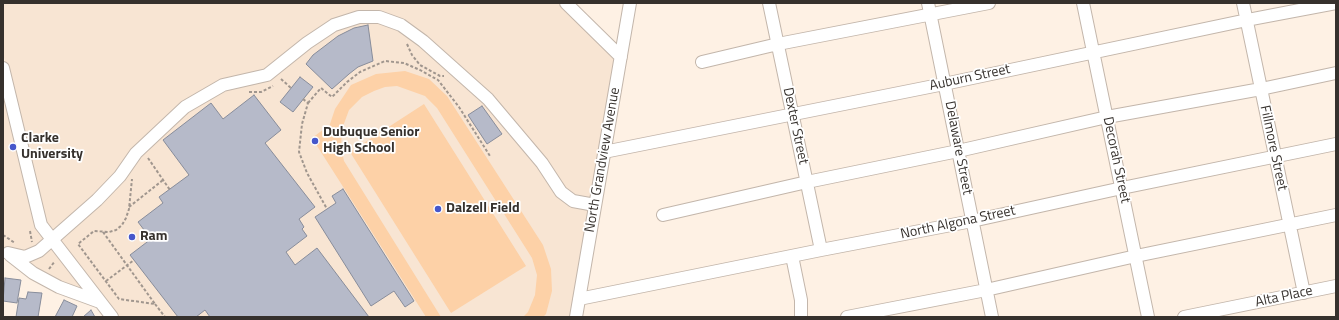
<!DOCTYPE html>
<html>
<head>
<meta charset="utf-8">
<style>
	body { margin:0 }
	#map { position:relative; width:1339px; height:320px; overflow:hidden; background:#fef1e4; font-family:"Titillium Web",sans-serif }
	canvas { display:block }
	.frame { position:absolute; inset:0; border:4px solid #36312d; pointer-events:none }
</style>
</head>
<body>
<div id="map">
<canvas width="1339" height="320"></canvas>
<div class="frame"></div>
</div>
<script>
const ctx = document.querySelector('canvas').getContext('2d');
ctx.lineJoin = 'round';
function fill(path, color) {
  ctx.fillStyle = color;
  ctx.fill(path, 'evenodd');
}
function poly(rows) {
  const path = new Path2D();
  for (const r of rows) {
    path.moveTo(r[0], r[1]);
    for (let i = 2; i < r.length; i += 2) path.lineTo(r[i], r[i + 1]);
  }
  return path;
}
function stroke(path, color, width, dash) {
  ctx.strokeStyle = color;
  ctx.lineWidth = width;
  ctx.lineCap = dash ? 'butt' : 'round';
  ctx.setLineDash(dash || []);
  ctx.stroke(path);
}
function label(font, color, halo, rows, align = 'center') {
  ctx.font = font + ' "Titillium Web",sans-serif';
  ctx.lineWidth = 3.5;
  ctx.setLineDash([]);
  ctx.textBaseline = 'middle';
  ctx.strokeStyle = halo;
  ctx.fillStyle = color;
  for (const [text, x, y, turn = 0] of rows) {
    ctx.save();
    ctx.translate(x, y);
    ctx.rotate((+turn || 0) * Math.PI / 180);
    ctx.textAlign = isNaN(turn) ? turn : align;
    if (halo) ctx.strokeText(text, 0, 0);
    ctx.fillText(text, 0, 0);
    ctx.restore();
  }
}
fill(poly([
	[3,3,566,3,621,57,580,317,112,317,100,302,59,287,3,250,3,68,35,196,3,53]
]), '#f8e5d3');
fill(poly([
	[405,71,429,79,447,96,543,245,551,269,552,291,546,314,543,317,523,317,528,312,535,295,537,275,532,258,437,108,425,96,397,86,385,87,374,91,362,97,349,110,342,129,341,147,344,161,441,317,426,317,312,138,324,129,327,133,335,109,351,85,376,74],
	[424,104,526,266,451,313,350,152]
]), '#fdd1a7');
const building = poly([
	[368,25,373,61,358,67,349,74,332,89,306,64,313,55,338,36,354,28,368,25],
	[300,77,313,87,293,112,280,102,300,77],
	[254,95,281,130,265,143,315,207,299,219,304,227,302,229,307,236,286,252,295,265,317,248,369,317,210,317,205,310,196,317,178,317,130,255,151,239,138,222,163,203,159,197,189,175,163,140,211,103,223,119,254,95],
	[482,106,502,134,487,144,468,115,482,106],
	[343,189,414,301,405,307,394,291,371,306,315,217,336,203,332,196,343,189],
	[5,278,21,280,17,303,3,301,5,278],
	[28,292,42,293,38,317,16,317,19,298,26,299,28,292],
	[64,300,77,306,72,317,55,317,64,300],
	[91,310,95,317,83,317,91,310]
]);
fill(building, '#b6bac9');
stroke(building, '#888d9b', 1);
const minor = poly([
	[566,3,621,57],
	[769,3,821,250],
	[928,3,992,317],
	[1083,3,1148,317],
	[1243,3,1304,293],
	[702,62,778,44,989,3],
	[3,68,41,225,112,317],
	[604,152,944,84,1247,20,1336,3],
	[663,215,807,182,958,151,1107,117,1261,89,1336,73],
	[8,253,25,257,39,251,97,200,120,176,136,153,185,107,223,85,267,75,307,43,334,25,359,17,379,17,401,25,423,41,488,99,542,163,561,192,573,201,595,205],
	[10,255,33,273,59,287,100,302],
	[792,256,801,300,801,317],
	[579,299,821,250,972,221,1122,188,1336,144],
	[576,317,630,3],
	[847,317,986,290,1136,256,1336,215],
	[1184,317,1336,286]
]);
stroke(minor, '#c3b6ab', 14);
stroke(poly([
	[407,44,412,55,420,65,440,76,444,76],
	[281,79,291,88],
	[249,92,261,92,273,86],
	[303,99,308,103,302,124,299,152,307,173,327,209],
	[308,103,321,88,332,97,347,82,360,72,385,61,404,63,420,70,438,80,459,107,490,156],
	[148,158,170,190],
	[129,207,163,180],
	[30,231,32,242],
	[103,232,155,304,119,299,78,244,94,231,109,232,116,230,122,225,126,218,129,209,132,179],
	[3,235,15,243],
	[49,269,55,261],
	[106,281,134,260],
	[155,304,165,317]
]), '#a0968e', 2, [3, 2]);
stroke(minor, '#fff', 12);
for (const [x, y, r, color] of [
	[315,141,4,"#4657cb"],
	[13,147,4,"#4657cb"],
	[438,209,4,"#4657cb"],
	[132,237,4,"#4657cb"]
]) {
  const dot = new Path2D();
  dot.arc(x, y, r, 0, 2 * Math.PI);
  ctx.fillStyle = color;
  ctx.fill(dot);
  stroke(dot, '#fff', 1.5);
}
label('14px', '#36312d', '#fff', [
	["Auburn Street",970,78,-12],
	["Dexter Street",795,126,78],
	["Delaware Street",958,148,79],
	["Fillmore Street",1273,148,78],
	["North Grandview Avenue",603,160,-80],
	["Decorah Street",1116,160,78],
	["North Algona Street",958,223,-12],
	["Alta Place",1284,297,-12]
]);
label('bold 14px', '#36312d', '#fff', [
	["Dubuque Senior",323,133],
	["High School",323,149],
	["Clarke",21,139],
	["University",21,155],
	["Dalzell Field",446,209],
	["Ram",140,237]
], 'left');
</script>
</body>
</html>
